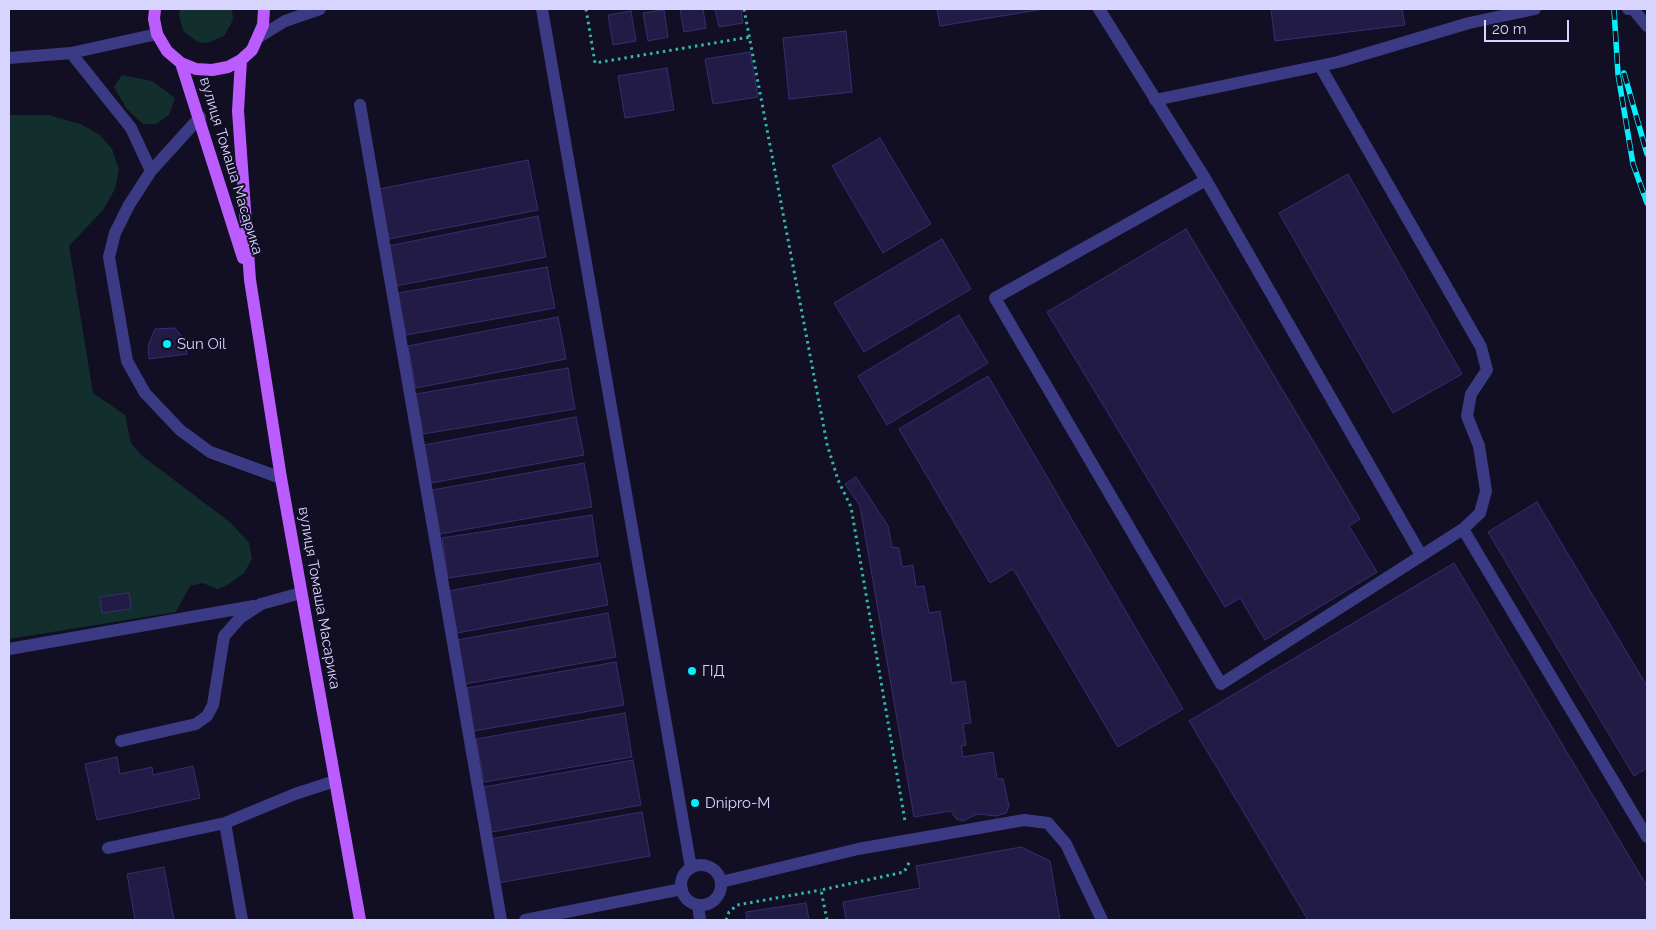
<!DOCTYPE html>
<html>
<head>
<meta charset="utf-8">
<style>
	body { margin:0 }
	#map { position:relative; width:1656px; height:929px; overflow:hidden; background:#120f25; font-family:Raleway,sans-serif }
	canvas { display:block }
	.frame { position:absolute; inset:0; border:10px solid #d7d4ff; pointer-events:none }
	.scale { position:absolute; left:1484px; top:20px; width:85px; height:22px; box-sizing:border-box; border:2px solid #d7d4ff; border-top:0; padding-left:6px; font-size:15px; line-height:18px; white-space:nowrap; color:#d7d4ff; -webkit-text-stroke:4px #120f25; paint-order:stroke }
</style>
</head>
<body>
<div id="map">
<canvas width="1656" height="929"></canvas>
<div class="frame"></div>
<div class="scale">20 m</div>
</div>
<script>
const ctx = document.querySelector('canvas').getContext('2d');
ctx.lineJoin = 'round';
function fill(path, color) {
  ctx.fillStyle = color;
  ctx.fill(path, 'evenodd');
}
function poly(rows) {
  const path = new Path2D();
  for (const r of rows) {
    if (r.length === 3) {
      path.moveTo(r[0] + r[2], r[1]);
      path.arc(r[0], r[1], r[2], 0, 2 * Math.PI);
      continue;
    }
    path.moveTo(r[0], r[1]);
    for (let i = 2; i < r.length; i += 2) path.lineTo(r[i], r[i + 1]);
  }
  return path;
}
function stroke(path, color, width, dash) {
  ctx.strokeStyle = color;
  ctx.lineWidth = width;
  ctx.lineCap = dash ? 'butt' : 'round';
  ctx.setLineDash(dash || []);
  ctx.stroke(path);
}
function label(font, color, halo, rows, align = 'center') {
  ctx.font = font + ' Raleway,sans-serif';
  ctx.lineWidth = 4;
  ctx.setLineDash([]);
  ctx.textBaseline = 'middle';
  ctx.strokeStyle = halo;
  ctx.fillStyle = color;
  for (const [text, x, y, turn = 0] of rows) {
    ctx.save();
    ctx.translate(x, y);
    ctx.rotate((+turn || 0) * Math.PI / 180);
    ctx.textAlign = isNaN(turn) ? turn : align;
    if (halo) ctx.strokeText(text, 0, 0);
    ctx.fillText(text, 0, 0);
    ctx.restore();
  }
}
fill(poly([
	[180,9,232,9,233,20,224,36,207,43,198,42,184,32,179,16],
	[122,75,152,81,175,98,169,115,156,124,143,124,127,109,114,87],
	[9,115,48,115,80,124,100,135,112,149,119,170,115,189,103,210,69,246,93,393,125,415,131,443,141,455,231,523,249,543,252,559,244,573,226,586,217,589,203,583,190,586,176,612,9,639]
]), '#122f2d');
const building = poly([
	[680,9,703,9,706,28,684,32,680,9],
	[715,9,741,9,743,23,719,27,715,9],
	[937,9,1044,9,940,26,937,9],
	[1271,9,1402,9,1405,25,1275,41,1271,9],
	[664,10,668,37,648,41,643,13,664,10],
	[631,11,636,41,613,45,608,15,631,11],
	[846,31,852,92,789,99,783,38,846,31],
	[750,52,758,97,713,104,705,59,750,52],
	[667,68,674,110,625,118,618,76,667,68],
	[880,138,931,224,883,253,832,166,880,138],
	[528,160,538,210,389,239,379,189,528,160],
	[1348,174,1462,374,1393,413,1279,213,1348,174],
	[538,216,546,257,396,286,388,246,538,216],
	[1186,229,1360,519,1349,526,1377,572,1265,640,1240,598,1225,607,1047,312,1186,229],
	[942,239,971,289,864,352,834,303,942,239],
	[547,267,555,308,406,335,398,293,547,267],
	[959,315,988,363,887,425,858,376,959,315],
	[558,317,566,359,416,388,408,346,558,317],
	[175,328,186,342,187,354,149,359,148,346,155,329,175,328],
	[568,368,575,409,423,434,416,394,568,368],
	[988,376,1183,709,1118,747,1013,569,990,583,899,429,988,376],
	[576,417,584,455,431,483,424,445,576,417],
	[584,463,592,507,440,534,432,490,584,463],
	[856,477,888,526,892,547,899,548,902,567,913,565,916,587,924,586,929,613,940,611,952,683,965,681,971,723,963,724,966,745,961,746,963,757,993,752,997,779,1003,779,1009,806,1006,813,997,816,977,814,963,821,956,819,951,811,914,817,860,506,845,484,856,477],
	[1537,502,1647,686,1647,768,1634,776,1488,532,1537,502],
	[592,515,598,556,448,578,442,538,592,515],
	[600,563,608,605,457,633,449,591,600,563],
	[1454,563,1647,886,1647,920,1308,920,1189,721,1454,563],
	[129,593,131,609,102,613,100,597,129,593],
	[608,613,616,657,465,684,457,640,608,613],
	[616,662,624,705,474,731,467,688,616,662],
	[625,713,632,757,484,782,476,739,625,713],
	[117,757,120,774,152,767,153,775,193,766,200,798,97,820,85,764,117,757],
	[633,760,641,805,492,832,484,787,633,760],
	[642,812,650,856,498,883,490,839,642,812],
	[1021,847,1050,861,1060,920,846,920,843,902,920,888,916,866,1021,847],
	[164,867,174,920,135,920,127,874,164,867],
	[806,903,809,920,747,920,746,912,806,903]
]);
fill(building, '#221b46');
stroke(building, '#382d72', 1);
stroke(poly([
	[586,9,595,63,750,37],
	[744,9,827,444,838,480,851,507,905,821],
	[726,920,729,912,737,905,821,890],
	[827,920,821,890,904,872,910,861]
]), '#30b7a8', 3, [2.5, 4]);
stroke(poly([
	[542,9,691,868],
	[1099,9,1206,180,1421,555],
	[1628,9,1633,9,1647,26],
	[71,53,131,128,151,171],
	[1320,66,1481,347,1487,370,1471,394,1467,416,1479,446,1486,491,1480,513,1463,529],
	[1155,100,1338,62,1469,23,1535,9],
	[360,105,501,920],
	[200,117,151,171,129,205,115,233,109,257,127,361,145,393,180,430,210,452,281,478],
	[1206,180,995,298,1221,684,1463,529,1647,837],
	[9,649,254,606],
	[121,741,196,724,207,716,213,705,224,636,240,618,261,604,301,593],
	[225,823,242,920],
	[108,848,225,823,295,794,335,781],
	[701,885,20],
	[721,882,858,849,1024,820,1048,823,1066,844,1102,920],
	[698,905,700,920],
	[525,920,682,889]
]), '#3a3b84', 12);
stroke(poly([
	[9,58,71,53,157,34]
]), '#3a3b84', 12);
stroke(poly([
	[259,37,285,21,320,9]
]), '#3a3b84', 12);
stroke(poly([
	[155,9,154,19,157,34,167,51,181,63,196,69,212,70,228,67,241,60,252,50,263,25,264,9],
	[241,60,238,111,250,280,281,478,360,920],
	[181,63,243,258]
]), '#ba5cfe', 12);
const rail = poly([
	[1614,9,1618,74,1633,164,1647,203],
	[1624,73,1647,154]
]);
stroke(rail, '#02effc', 5.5);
stroke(rail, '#120f25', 4, [11]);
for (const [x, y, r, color] of [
	[167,344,5,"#02effc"],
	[692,671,5,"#02effc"],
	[695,803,5,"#02effc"]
]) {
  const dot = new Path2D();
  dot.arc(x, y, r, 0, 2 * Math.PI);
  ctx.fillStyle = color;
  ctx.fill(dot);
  stroke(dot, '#120f25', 2);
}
label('15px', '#d7d4ff', '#120f25', [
	["вулиця Томаша Масарика",231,166,73],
	["вулиця Томаша Масарика",319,598,80]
]);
label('15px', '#d7d4ff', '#120f25', [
	["Sun Oil",177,344],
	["ГІД",702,671],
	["Dnipro-M",705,803]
], 'left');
</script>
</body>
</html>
